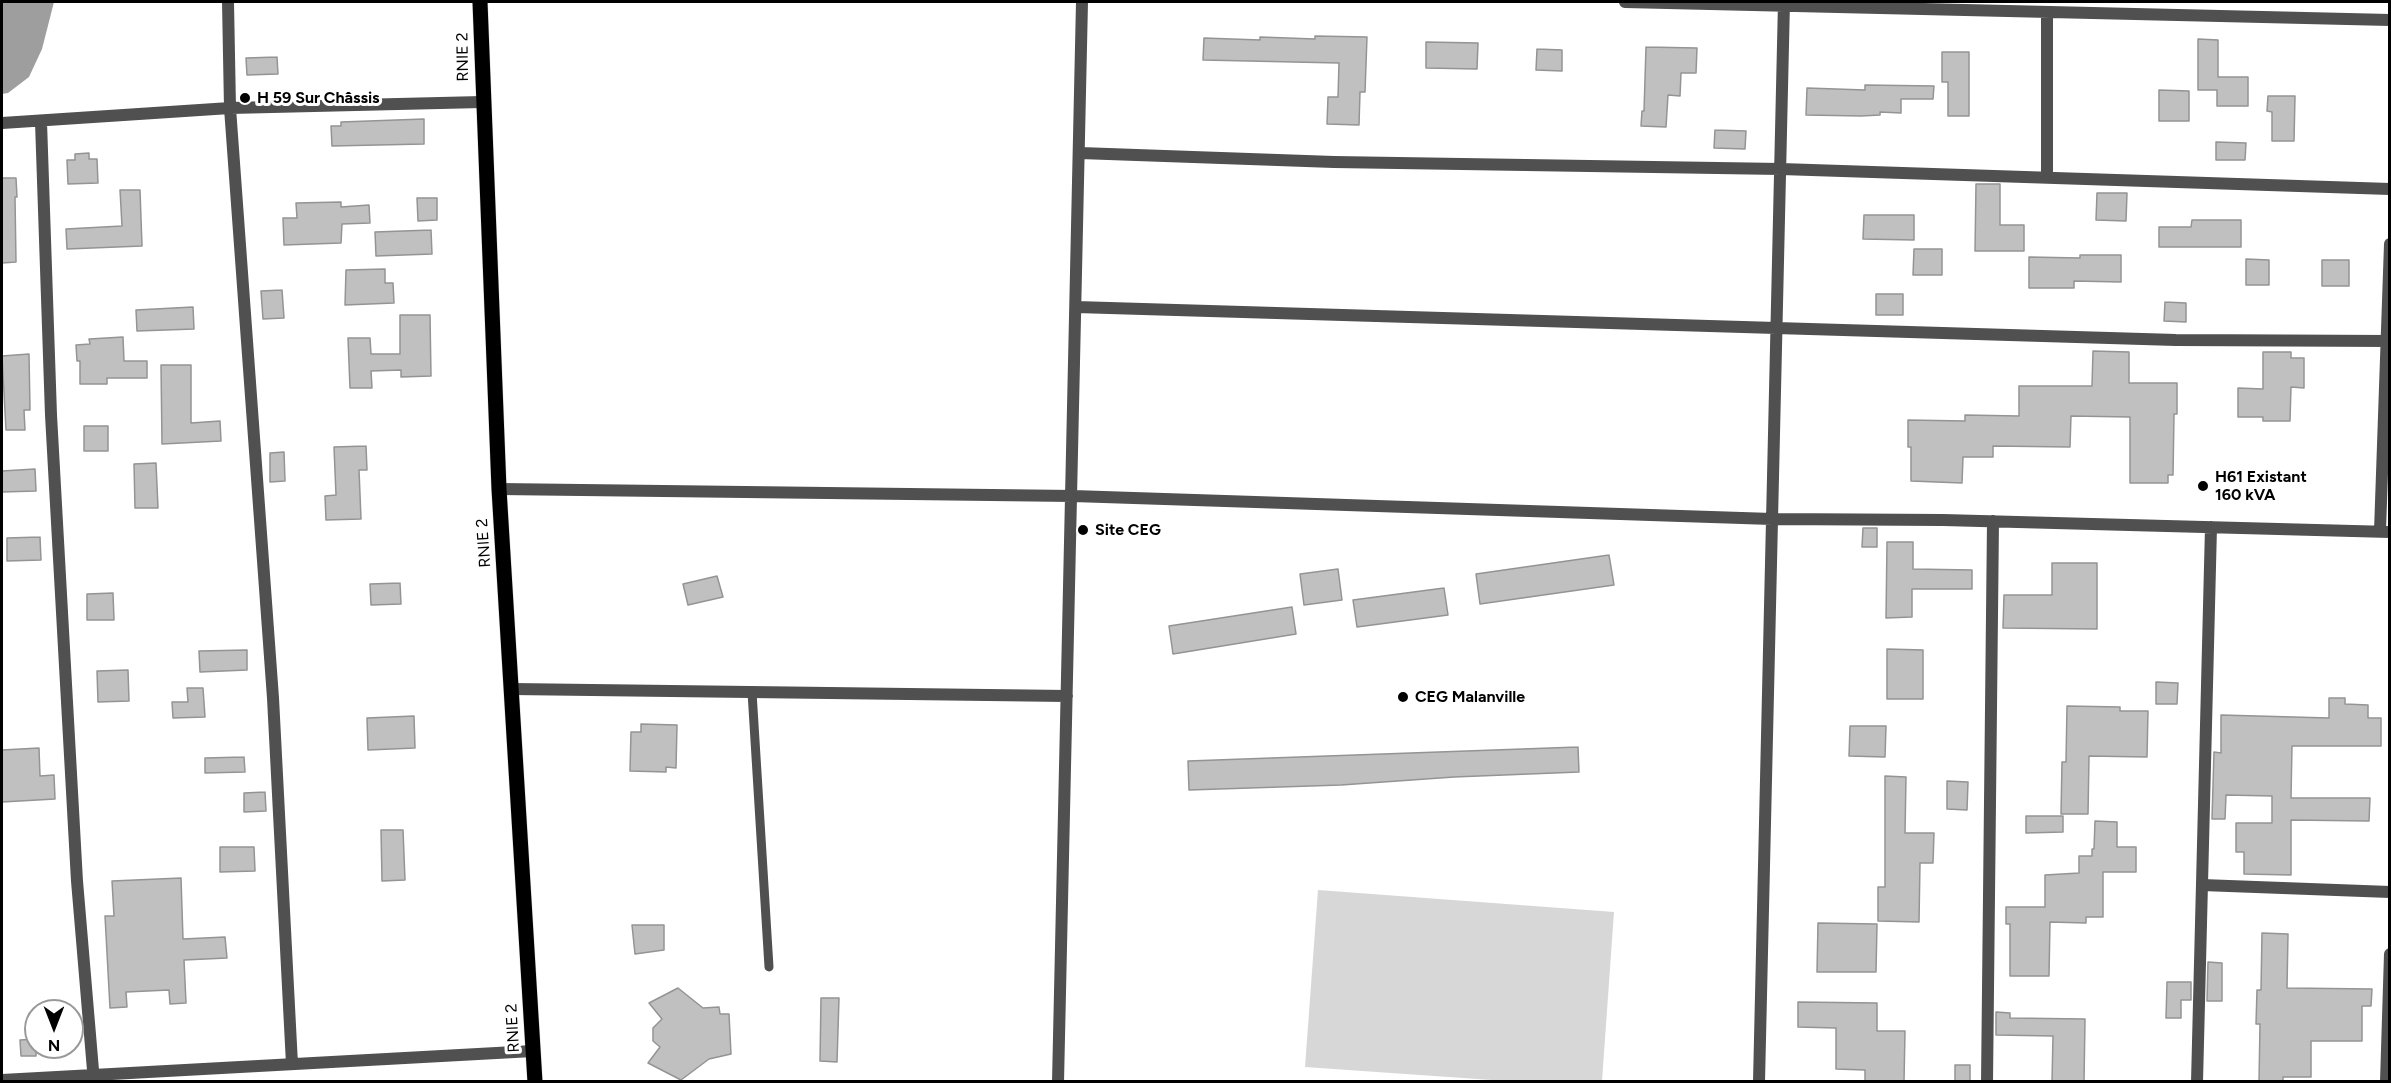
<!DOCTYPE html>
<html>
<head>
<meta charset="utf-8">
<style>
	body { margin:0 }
	#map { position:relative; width:2391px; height:1083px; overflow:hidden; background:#fff; font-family:Figtree,sans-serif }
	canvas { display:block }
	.frame { position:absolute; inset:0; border:3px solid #000; pointer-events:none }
	.north { position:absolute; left:24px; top:999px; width:60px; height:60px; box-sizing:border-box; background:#fff; border:2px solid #999; border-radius:50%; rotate:180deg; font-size:16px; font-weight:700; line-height:24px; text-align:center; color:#000 }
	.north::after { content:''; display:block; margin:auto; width:21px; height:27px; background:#000; clip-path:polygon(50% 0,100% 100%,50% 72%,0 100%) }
</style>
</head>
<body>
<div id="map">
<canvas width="2391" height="1083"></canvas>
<div class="frame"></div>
<div class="north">N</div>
</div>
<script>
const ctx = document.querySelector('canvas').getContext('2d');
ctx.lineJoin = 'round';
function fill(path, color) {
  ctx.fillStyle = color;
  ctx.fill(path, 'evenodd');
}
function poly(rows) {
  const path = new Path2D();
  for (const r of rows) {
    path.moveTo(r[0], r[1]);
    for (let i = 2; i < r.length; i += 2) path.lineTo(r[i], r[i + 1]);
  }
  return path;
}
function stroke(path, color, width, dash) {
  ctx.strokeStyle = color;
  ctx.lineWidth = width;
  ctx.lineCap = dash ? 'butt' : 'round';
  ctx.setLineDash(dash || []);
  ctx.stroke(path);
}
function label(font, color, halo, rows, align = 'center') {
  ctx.font = font + ' Figtree,sans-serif';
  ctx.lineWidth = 6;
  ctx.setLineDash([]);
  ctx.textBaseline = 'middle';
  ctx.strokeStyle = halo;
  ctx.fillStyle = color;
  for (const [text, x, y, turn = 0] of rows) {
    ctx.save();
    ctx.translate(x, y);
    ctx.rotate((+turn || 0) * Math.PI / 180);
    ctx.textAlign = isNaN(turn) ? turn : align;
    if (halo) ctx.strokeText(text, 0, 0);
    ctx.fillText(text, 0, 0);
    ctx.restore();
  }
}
fill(poly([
	[1318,890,1614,912,1602,1081,1506,1081,1305,1067]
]), '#d7d7d7');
fill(poly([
	[2,2,54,2,42,49,29,77,8,93,2,94]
]), '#9e9e9e');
const building = poly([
	[1315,36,1367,37,1365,92,1360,92,1359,125,1327,124,1328,97,1338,97,1339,63,1203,60,1204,38,1260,40,1260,37,1315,39,1315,36],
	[2198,39,2218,40,2218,77,2248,77,2248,106,2217,106,2217,90,2198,90,2198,39],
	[1426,42,1478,43,1477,69,1426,68,1426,42],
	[1646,47,1697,48,1696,73,1681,73,1680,96,1668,95,1666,127,1641,126,1642,111,1644,111,1646,47],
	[1537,49,1562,50,1562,71,1536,70,1537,49],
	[1942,52,1969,52,1969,116,1948,116,1948,82,1942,82,1942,52],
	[277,57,278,74,247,75,246,58,277,57],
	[1865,85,1934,86,1933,99,1901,99,1901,113,1880,112,1880,115,1861,116,1806,115,1807,88,1865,90,1865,85],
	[2159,90,2189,91,2189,121,2159,121,2159,90],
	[2268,96,2295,96,2294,141,2272,141,2272,112,2267,111,2268,96],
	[424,119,424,144,332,146,331,126,341,126,341,122,424,119],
	[1715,130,1746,131,1745,149,1714,148,1715,130],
	[2216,142,2246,143,2245,160,2216,160,2216,142],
	[89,153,89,159,97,159,98,183,68,184,67,160,75,160,75,154,89,153],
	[2,178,16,178,17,197,15,197,16,262,2,263,2,178],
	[1976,184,2000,184,2000,225,2024,225,2024,251,1975,251,1976,184],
	[120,190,140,190,142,246,67,249,66,229,122,226,120,190],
	[2097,193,2127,193,2126,221,2096,220,2097,193],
	[417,198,437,198,437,220,418,221,417,198],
	[341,202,341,207,369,205,370,223,342,224,341,243,284,245,283,218,297,218,296,203,341,202],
	[1864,215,1914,215,1914,240,1863,239,1864,215],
	[2192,220,2241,220,2241,247,2159,247,2159,227,2191,227,2192,220],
	[431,230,432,254,376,256,375,232,431,230],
	[1914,249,1942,249,1942,275,1913,275,1914,249],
	[2080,255,2121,255,2121,282,2074,281,2074,288,2029,288,2029,257,2080,258,2080,255],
	[2246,259,2269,260,2269,285,2246,285,2246,259],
	[2322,260,2349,260,2349,286,2322,286,2322,260],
	[385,269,385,283,393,283,394,303,345,305,346,270,385,269],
	[282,290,284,318,263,319,261,291,282,290],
	[1876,294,1903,294,1903,315,1876,315,1876,294],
	[2165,302,2186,303,2186,322,2164,321,2165,302],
	[193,307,194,329,137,331,136,310,193,307],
	[400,315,430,315,431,376,401,377,401,370,371,371,372,388,350,388,348,338,370,338,371,354,400,354,400,315],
	[123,337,124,361,147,361,147,378,107,378,107,384,80,384,80,361,77,361,76,345,90,344,89,339,123,337],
	[2093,351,2129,352,2129,383,2177,383,2177,414,2174,414,2173,475,2168,475,2168,483,2130,483,2130,417,2071,416,2070,447,1993,446,1993,457,1963,457,1962,483,1911,481,1911,447,1908,447,1908,420,1965,421,1965,415,2019,416,2019,386,2092,386,2093,351],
	[2263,352,2291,352,2291,358,2304,358,2304,388,2291,387,2290,421,2263,421,2263,417,2238,417,2238,388,2263,389,2263,352],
	[29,354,30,410,24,410,25,430,6,430,2,356,29,354],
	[161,365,191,365,191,423,220,421,221,441,162,444,161,365],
	[84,426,108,426,108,451,84,451,84,426],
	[366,446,367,470,359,470,361,519,326,520,325,496,336,495,334,447,366,446],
	[284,452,285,481,270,482,270,453,284,452],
	[156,463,158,508,135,508,134,464,156,463],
	[35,469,36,491,2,492,2,471,35,469],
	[1863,528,1877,528,1877,547,1862,547,1863,528],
	[40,537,41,560,7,561,7,538,40,537],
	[1887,542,1913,542,1913,569,1972,570,1972,589,1912,589,1912,617,1886,618,1887,542],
	[1609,555,1614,585,1480,604,1476,574,1609,555],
	[2052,563,2097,563,2097,629,2003,628,2004,595,2052,595,2052,563],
	[1338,569,1342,600,1304,605,1300,574,1338,569],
	[717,576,723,597,688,605,683,584,717,576],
	[400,583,401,604,371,605,370,584,400,583],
	[1444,588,1448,615,1357,627,1353,600,1444,588],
	[113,593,114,620,87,620,87,594,113,593],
	[1292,607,1296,634,1173,654,1169,626,1292,607],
	[1887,649,1923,650,1923,699,1887,699,1887,649],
	[247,650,247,670,200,672,199,651,247,650],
	[128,670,129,701,98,702,97,671,128,670],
	[2156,682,2178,683,2177,704,2156,704,2156,682],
	[187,688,203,688,205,717,173,718,172,702,188,702,187,688],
	[2329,698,2345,698,2345,704,2368,705,2368,718,2381,718,2381,746,2292,746,2291,798,2370,798,2369,821,2291,820,2291,875,2244,874,2244,852,2236,852,2236,823,2272,823,2272,796,2226,795,2225,819,2212,819,2214,752,2221,753,2221,715,2329,718,2329,698],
	[2067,706,2120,707,2120,711,2148,711,2147,757,2089,756,2088,814,2061,814,2062,762,2066,762,2067,706],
	[414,716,415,748,368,750,367,718,414,716],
	[641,724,677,725,676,768,666,767,666,772,630,771,631,732,641,732,641,724],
	[1850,726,1886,726,1885,757,1849,756,1850,726],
	[1578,747,1579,772,1454,777,1341,785,1189,790,1188,761,1578,747],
	[39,748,40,776,54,775,55,799,2,802,2,750,39,748],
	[244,757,245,772,205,773,205,758,244,757],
	[1885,776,1906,777,1905,833,1934,833,1933,863,1920,863,1919,922,1878,921,1878,887,1885,887,1885,776],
	[1947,781,1968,782,1967,810,1947,809,1947,781],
	[265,792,266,811,244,812,244,793,265,792],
	[2026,816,2063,816,2063,832,2026,833,2026,816],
	[2095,821,2117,822,2117,847,2136,847,2136,872,2103,872,2103,917,2086,917,2086,923,2050,922,2049,976,2010,976,2010,924,2006,924,2006,907,2045,907,2045,875,2079,873,2079,856,2092,856,2092,849,2094,849,2095,821],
	[381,830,403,830,405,880,382,881,381,830],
	[220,847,254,847,255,871,220,872,220,847],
	[181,878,183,939,225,937,227,958,184,960,186,1003,170,1004,169,990,126,992,127,1007,110,1008,105,916,114,916,112,881,181,878],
	[1818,923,1877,924,1876,972,1817,972,1818,923],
	[632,925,664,925,664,950,635,954,632,925],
	[2262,933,2288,934,2287,988,2372,989,2371,1006,2362,1006,2362,1041,2311,1041,2311,1077,2283,1077,2283,1082,2259,1082,2260,1024,2256,1024,2257,990,2261,990,2262,933],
	[2208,962,2222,963,2222,1001,2207,1001,2208,962],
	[2167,982,2191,982,2191,1000,2181,1000,2181,1018,2166,1018,2167,982],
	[678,988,703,1008,719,1007,720,1014,729,1014,731,1054,709,1059,681,1080,648,1063,660,1047,653,1041,653,1028,662,1019,649,1003,678,988],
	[821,998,839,998,837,1062,820,1061,821,998],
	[1798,1002,1877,1003,1877,1031,1905,1031,1904,1082,1865,1082,1865,1070,1836,1069,1836,1028,1798,1027,1798,1002],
	[1996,1012,2010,1013,2010,1018,2085,1019,2084,1082,2052,1082,2053,1036,1996,1035,1996,1012],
	[36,1039,36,1056,21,1056,20,1040,36,1039],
	[1955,1065,1970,1065,1970,1082,1955,1082,1955,1065]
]);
fill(building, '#c0c0c0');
stroke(building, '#949494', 1.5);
const primary = poly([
	[480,2,499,489,535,1082]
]);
stroke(primary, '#dbdbdb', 16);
stroke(poly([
	[752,692,769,967]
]), '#505050', 9);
stroke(poly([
	[228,2,230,108,273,698,292,1064],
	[1625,2,2390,20],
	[41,122,51,415,77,881,94,1082],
	[2,123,230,108,482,102],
	[1080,153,1334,162,1781,169,2390,189],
	[2047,177,2047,12],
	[1076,307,2176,340,2390,341],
	[499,489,1073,496,1772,519,1943,520,2390,532],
	[2380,531,2390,244],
	[512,689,1067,696],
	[2202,885,2390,892],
	[2,1080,533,1051],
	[1058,1082,1082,2],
	[1759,1082,1784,2],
	[1987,1082,1993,521],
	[2197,1082,2211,527],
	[2386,1082,2390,954]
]), '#505050', 12);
stroke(primary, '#000', 15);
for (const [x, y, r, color] of [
	[245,98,6,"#000"],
	[2203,486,6,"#000"],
	[1083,530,6,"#000"],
	[1403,697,6,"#000"]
]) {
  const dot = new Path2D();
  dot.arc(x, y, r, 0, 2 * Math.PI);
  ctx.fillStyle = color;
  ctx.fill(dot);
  stroke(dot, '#fff', 2);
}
label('16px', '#000', '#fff', [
	["RNIE 2",463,57,-91],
	["RNIE 2",484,543,-94],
	["RNIE 2",513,1028,-93]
]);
label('bold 16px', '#000', '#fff', [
	["H 59 Sur Châssis",257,98],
	["H61 Existant",2215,477],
	["160 kVA",2215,495],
	["Site CEG",1095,530],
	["CEG Malanville",1415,697]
], 'left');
</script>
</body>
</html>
